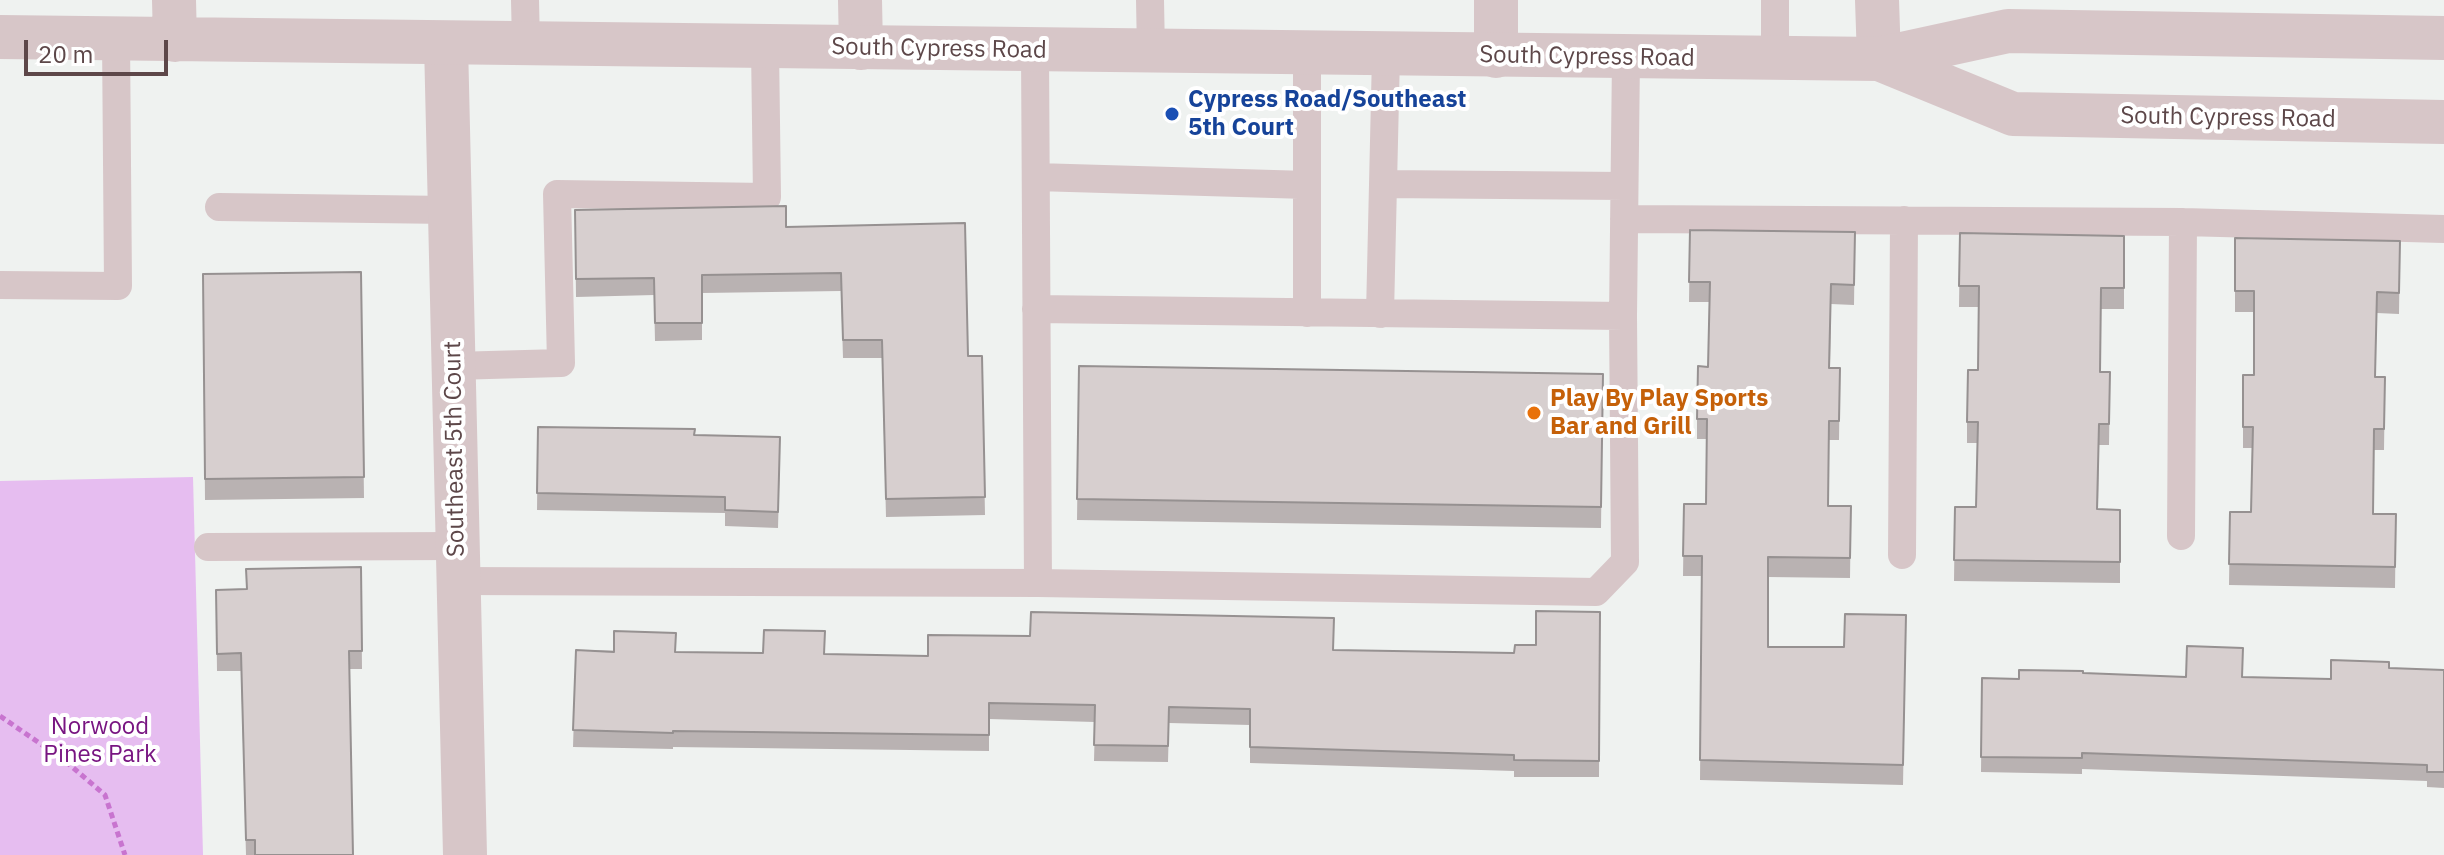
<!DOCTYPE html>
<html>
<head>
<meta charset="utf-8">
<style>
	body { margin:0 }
	#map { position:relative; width:2444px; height:855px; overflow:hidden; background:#eff2f0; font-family:"IBM Plex Sans",sans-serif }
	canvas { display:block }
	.scale { position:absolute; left:24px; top:40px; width:144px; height:36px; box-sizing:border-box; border:4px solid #5d4749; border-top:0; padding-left:10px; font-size:24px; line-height:28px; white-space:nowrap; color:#5d4749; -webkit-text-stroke:6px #fff; paint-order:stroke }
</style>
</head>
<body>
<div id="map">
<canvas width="2444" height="855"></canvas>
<div class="scale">20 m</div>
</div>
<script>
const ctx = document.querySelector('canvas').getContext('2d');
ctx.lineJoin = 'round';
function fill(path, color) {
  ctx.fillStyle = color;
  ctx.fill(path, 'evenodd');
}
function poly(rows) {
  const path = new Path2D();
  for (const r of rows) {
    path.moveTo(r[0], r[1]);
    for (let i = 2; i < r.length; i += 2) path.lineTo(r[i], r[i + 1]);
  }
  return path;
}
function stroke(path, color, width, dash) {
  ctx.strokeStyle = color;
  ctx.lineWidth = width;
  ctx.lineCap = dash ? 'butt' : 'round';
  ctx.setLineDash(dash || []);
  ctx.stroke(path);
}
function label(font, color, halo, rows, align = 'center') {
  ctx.font = font + ' "IBM Plex Sans",sans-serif';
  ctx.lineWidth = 8;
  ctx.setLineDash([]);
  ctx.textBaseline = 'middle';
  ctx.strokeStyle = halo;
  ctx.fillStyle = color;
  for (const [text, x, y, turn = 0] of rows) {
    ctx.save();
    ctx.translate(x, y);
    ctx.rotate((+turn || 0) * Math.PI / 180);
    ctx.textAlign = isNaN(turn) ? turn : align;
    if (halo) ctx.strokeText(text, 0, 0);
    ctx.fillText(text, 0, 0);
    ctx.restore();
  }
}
fill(poly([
	[193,477,203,855,0,855,0,481]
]), '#e6bdf0');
stroke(poly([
	[0,716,64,760,105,795,125,855]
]), '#c874cf', 5, [6, 4]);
stroke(poly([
	[525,0,526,44],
	[1150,0,1151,52],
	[1775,0,1775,58],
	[1035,51,1038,583,1596,592,1625,562,1623,316],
	[1307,54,1307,313],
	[1036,177,1307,185],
	[1383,184,1624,186],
	[219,207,449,210],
	[1624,219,2183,222,2444,229],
	[0,285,118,286,116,38],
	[1036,309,1623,316,1626,58],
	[1380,314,1386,55],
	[453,366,561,363,557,194,767,197,765,47],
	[2181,536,2183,222],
	[208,547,457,546],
	[1902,555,1904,220],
	[457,581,1038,583]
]), '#d7c6c8', 28);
stroke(poly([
	[860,0,861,48],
	[1496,0,1496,56],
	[1877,0,1879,59],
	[446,43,465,855]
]), '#d7c6c8', 44);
stroke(poly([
	[174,0,175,40],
	[0,37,1879,59,2008,31,2444,38],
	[1879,59,2013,114,2444,122]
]), '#d7c6c8', 44);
fill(poly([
	[575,210,786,227,968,356,982,356,985,515,886,517,882,358,843,358,841,291,702,293,702,340,655,341,654,295,576,297],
	[1690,230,1855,232,1854,305,1831,304,1830,368,1840,368,1839,440,1829,440,1828,506,1851,506,1850,578,1768,577,1768,647,1844,647,1906,615,1903,785,1700,780,1702,576,1683,576,1684,504,1706,504,1707,439,1697,439,1697,419,1708,367,1709,302,1689,302],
	[1960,233,2124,236,2124,309,2101,309,2100,372,2110,372,2109,445,2099,445,2098,509,2120,510,2120,583,1954,581,1955,507,1976,507,1977,443,1967,443,1967,422,1978,370,1979,307,1959,307],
	[2235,238,2400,241,2399,314,2377,313,2375,377,2385,377,2384,450,2374,450,2374,514,2396,514,2395,588,2229,585,2230,512,2251,512,2252,448,2243,448,2243,427,2254,375,2254,312,2235,312],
	[361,272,364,498,205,500,203,274],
	[1079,366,1603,374,1601,528,1077,520],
	[538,427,694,435,780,453,778,528,725,526,725,513,537,510],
	[361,567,362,669,349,669,353,855,246,855,241,671,217,671,216,590,247,589,246,569],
	[1600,612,1599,777,1514,777,1514,771,1250,763,1250,725,1169,723,1168,762,1094,761,1095,722,989,719,989,751,673,747,673,749,573,747,576,650,928,656,1333,650,1514,653,1536,645],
	[2389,668,2444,670,2444,788,2427,787,2427,781,2082,769,2082,774,1981,772,1982,678,2019,679,2083,673,2186,677,2242,677,2331,679]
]), '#b9b2b2');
const building = poly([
	[786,206,786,227,965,223,968,356,982,356,985,497,886,499,882,340,843,340,841,273,702,275,702,323,655,323,654,278,576,279,575,210,786,206],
	[1690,230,1855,232,1854,285,1831,284,1829,368,1840,368,1839,421,1829,421,1828,506,1851,506,1850,558,1768,557,1768,647,1844,647,1845,614,1906,615,1903,765,1700,760,1702,556,1683,556,1684,504,1706,504,1707,419,1697,419,1698,366,1708,367,1710,282,1689,282,1690,230],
	[1960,233,2124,236,2124,288,2101,288,2100,372,2110,372,2109,424,2099,424,2097,509,2120,510,2120,562,1954,560,1955,507,1976,507,1978,422,1967,422,1968,370,1978,370,1979,286,1959,286,1960,233],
	[2235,238,2400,241,2399,293,2377,292,2375,377,2385,377,2384,429,2374,429,2373,514,2396,514,2395,567,2229,564,2230,512,2251,512,2253,427,2243,427,2243,375,2254,375,2254,291,2235,291,2235,238],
	[361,272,364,477,205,479,203,274,361,272],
	[1079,366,1603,374,1601,507,1077,499,1079,366],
	[538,427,695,429,694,435,780,437,778,512,725,510,725,497,537,493,538,427],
	[361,567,362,651,349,651,353,855,255,855,255,840,246,840,241,653,217,654,216,590,247,589,246,569,361,567],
	[1536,611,1600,612,1599,761,1514,760,1514,755,1250,747,1250,709,1169,707,1168,746,1094,745,1095,705,989,703,989,735,673,731,673,733,573,730,576,650,614,652,614,631,676,633,675,652,763,653,764,630,825,631,824,654,928,656,928,635,1030,636,1031,612,1334,618,1333,650,1514,653,1515,645,1536,645,1536,611],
	[2187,646,2243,648,2242,677,2331,679,2331,660,2389,662,2389,668,2444,670,2444,772,2427,772,2427,765,2082,753,2082,758,1981,757,1982,678,2019,679,2019,670,2083,671,2083,673,2186,677,2187,646]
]);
fill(building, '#d7cfcf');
stroke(building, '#969191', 2);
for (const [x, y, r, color] of [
	[1172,114,8,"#1a4fb4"],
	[1534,413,8,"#e8710a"]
]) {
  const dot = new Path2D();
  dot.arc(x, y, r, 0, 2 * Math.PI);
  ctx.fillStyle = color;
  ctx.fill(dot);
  stroke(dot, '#fff', 3);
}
label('24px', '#5d4749', '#fff', [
	["South Cypress Road",939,49,1],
	["South Cypress Road",1587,57,1],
	["South Cypress Road",2228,118,1],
	["Southeast 5th Court",455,449,-91]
]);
label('bold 24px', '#164399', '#fff', [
	["Cypress Road/Southeast",1188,100],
	["5th Court",1188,128]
], 'left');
label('bold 24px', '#c56008', '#fff', [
	["Play By Play Sports",1550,399],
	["Bar and Grill",1550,427]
], 'left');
label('24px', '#781581', '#fff', [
	["Norwood",100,727],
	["Pines Park",100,755]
]);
</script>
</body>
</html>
